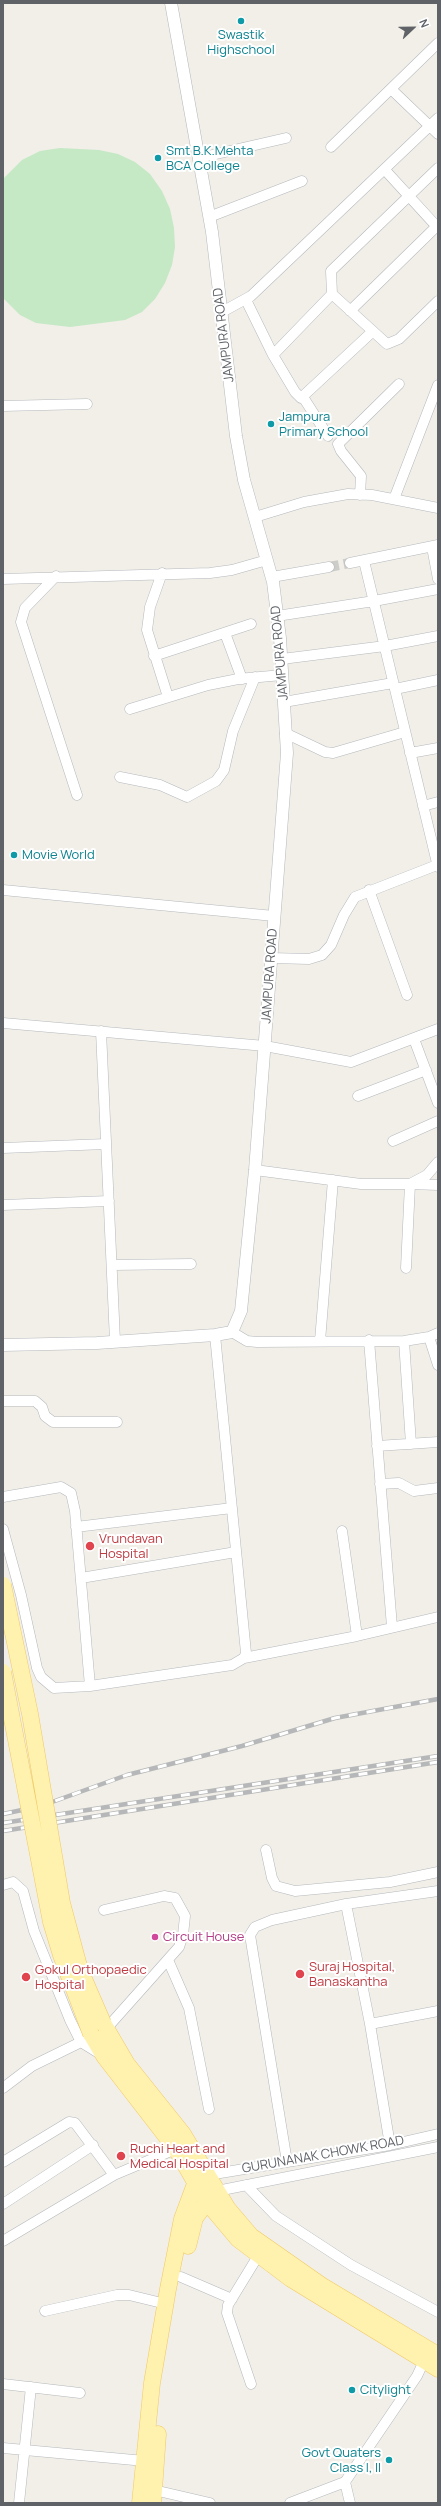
<!DOCTYPE html>
<html>
<head>
<meta charset="utf-8">
<style>
	body { margin:0 }
	#map { position:relative; width:441px; height:2506px; overflow:hidden; background:#f1efe8; font-family:Manrope,sans-serif }
	canvas { display:block }
	.frame { position:absolute; inset:0; border:4px solid #5f6368; pointer-events:none }
	.north { position:absolute; left:393px; top:8px; width:40px; height:40px; -webkit-text-stroke:3px #fff; paint-order:stroke; rotate:68deg; font-size:11px; font-weight:700; line-height:16px; text-align:center; color:#5f6368 }
	.north::after { content:''; display:block; margin:auto; width:14px; height:18px; background:#5f6368; clip-path:polygon(50% 0,100% 100%,50% 72%,0 100%) }
</style>
</head>
<body>
<div id="map">
<canvas width="441" height="2506"></canvas>
<div class="frame"></div>
<div class="north">N</div>
</div>
<script>
const ctx = document.querySelector('canvas').getContext('2d');
ctx.lineJoin = 'round';
function fill(path, color) {
  ctx.fillStyle = color;
  ctx.fill(path, 'evenodd');
}
function poly(rows) {
  const path = new Path2D();
  for (const r of rows) {
    path.moveTo(r[0], r[1]);
    for (let i = 2; i < r.length; i += 2) path.lineTo(r[i], r[i + 1]);
  }
  return path;
}
function stroke(path, color, width, dash) {
  ctx.strokeStyle = color;
  ctx.lineWidth = width;
  ctx.lineCap = dash ? 'butt' : 'round';
  ctx.setLineDash(dash || []);
  ctx.stroke(path);
}
function label(font, color, halo, rows, align = 'center') {
  ctx.font = font + ' Manrope,sans-serif';
  ctx.lineWidth = 4;
  ctx.setLineDash([]);
  ctx.textBaseline = 'middle';
  ctx.strokeStyle = halo;
  ctx.fillStyle = color;
  for (const [text, x, y, turn = 0] of rows) {
    ctx.save();
    ctx.translate(x, y);
    ctx.rotate((+turn || 0) * Math.PI / 180);
    ctx.textAlign = isNaN(turn) ? turn : align;
    if (halo) ctx.strokeText(text, 0, 0);
    ctx.fillText(text, 0, 0);
    ctx.restore();
  }
}
fill(poly([
	[60,148,99,150,118,154,135,162,150,174,162,191,170,209,174,228,175,247,172,265,165,283,155,299,142,312,125,320,70,327,36,323,20,315,3,298,3,179,22,160,40,151]
]), '#c5e8c5');
stroke(poly([
	[329,567,350,563]
]), '#ccccc8', 10, [10, 5]);
const minor = poly([
	[391,89,438,134],
	[331,147,438,43],
	[199,158,286,138],
	[385,170,438,228],
	[209,217,302,181],
	[332,294,387,344,399,339,438,301],
	[246,300,273,355,295,392,301,398,372,332],
	[350,311,438,225],
	[222,312,251,296,438,118],
	[273,355,332,294,331,271,438,168],
	[303,397,328,436],
	[3,406,87,404],
	[360,495,361,476,341,451,338,444,399,384],
	[394,499,438,385],
	[255,517,304,502,348,494,372,495,438,508],
	[432,547,438,579],
	[364,561,438,867],
	[350,563,438,545],
	[162,573,150,607,147,630,168,697],
	[56,576,25,608,21,622,77,795],
	[272,577,329,567],
	[3,579,210,573,232,570,267,560],
	[277,616,374,601,438,589],
	[225,633,242,679],
	[154,656,251,624],
	[282,659,385,646,438,636],
	[395,689,438,680],
	[284,702,393,683],
	[130,709,208,685,238,679,282,675],
	[285,733,325,752,333,753,405,732],
	[410,753,438,748],
	[120,777,160,785,187,797,216,781,224,770,233,731,255,677],
	[423,806,438,802],
	[3,890,274,916],
	[369,890,407,995],
	[271,958,309,959,322,955,331,945,344,915,355,897,437,865],
	[3,1023,265,1046,351,1062,438,1029],
	[101,1031,115,1341],
	[414,1039,438,1103],
	[358,1096,426,1070],
	[393,1141,438,1121],
	[3,1148,106,1144],
	[255,1170,361,1184,410,1184,427,1175,438,1162],
	[3,1205,109,1201],
	[112,1265,191,1264],
	[406,1268,410,1184,438,1185],
	[232,1332,247,1341,257,1342,404,1341,429,1337,438,1333],
	[429,1337,438,1365],
	[369,1340,392,1627],
	[320,1341,333,1180],
	[404,1341,411,1444],
	[3,1401,35,1401,42,1407,45,1416,53,1422,117,1422],
	[377,1446,438,1442],
	[380,1484,399,1483,414,1491,438,1488],
	[3,1497,61,1487,71,1493,75,1511,90,1686],
	[76,1527,232,1508],
	[3,1529,21,1595,37,1668,41,1677,54,1688,90,1686,232,1665,244,1658,246,1653,215,1335],
	[342,1531,357,1636],
	[81,1578,236,1552],
	[244,1658,357,1636,438,1617],
	[266,1850,272,1878,276,1886,295,1891,390,1882,438,1872],
	[3,1885,13,1882,23,1891,34,1931,70,2020,81,2042,102,2055],
	[346,1904,370,2024,390,2145],
	[104,1910,164,1896,175,1898,185,1916,183,1935,179,1947,106,2029],
	[168,1960,189,2008,209,2109],
	[370,2024,438,2011],
	[3,2088,32,2066,81,2042],
	[3,2162,69,2122,75,2123,114,2175],
	[287,2162,250,1935,255,1927,272,1920,346,1904,438,1891],
	[208,2175,390,2145,438,2134],
	[246,2185,276,2216,351,2265,438,2312],
	[217,2191,438,2147],
	[3,2204,93,2145],
	[3,2241,114,2175,176,2149],
	[181,2277,232,2299],
	[45,2311,117,2295,129,2295,166,2304],
	[3,2384,80,2393],
	[251,2384,227,2313,228,2305,258,2256],
	[3,2448,145,2461],
	[154,2490,210,2503],
	[19,2503,31,2387],
	[290,2503,345,2482],
	[350,2503,345,2482,417,2376,424,2361]
]);
const tertiary = poly([
	[3,1345,97,1343,215,1335,232,1332,241,1311,255,1170,287,753,280,638,273,582,244,480,236,436,212,232,171,3]
]);
const primary = poly([
	[103,2023,127,2064,183,2134,228,2209,251,2236,321,2285,438,2355],
	[91,2034,104,2056,176,2149,206,2201,238,2239,291,2279,438,2369],
	[188,2246,195,2218,213,2194],
	[140,2503,152,2383,168,2289,182,2219,195,2184,202,2180],
	[153,2503,158,2434]
]);
stroke(minor, '#b5b8bc', 11);
stroke(tertiary, '#b5b8bc', 13);
stroke(primary, '#f2c960', 17);
stroke(minor, '#fff', 10);
stroke(tertiary, '#fff', 12);
stroke(primary, '#fff2af', 16);
const rail = poly([
	[3,1814,41,1806,127,1775,242,1746,335,1718,438,1699],
	[3,1823,438,1756],
	[3,1831,438,1762]
]);
stroke(rail, '#b6b7b8', 4.5);
stroke(rail, '#fff', 3, [9]);
const primaryBridge = poly([
	[3,1585,30,1714,62,1903,80,1970,103,2023],
	[3,1672,51,1922,61,1955,91,2034]
]);
stroke(primaryBridge, '#f2c960', 17, []);
stroke(primaryBridge, '#fff2af', 16);
for (const [x, y, r, color] of [
	[241,21,4,"#0f9aa8"],
	[158,158,4,"#0f9aa8"],
	[271,424,4,"#0f9aa8"],
	[14,855,4,"#0f9aa8"],
	[90,1546,5,"#e0444e"],
	[155,1937,4,"#d1479c"],
	[300,1974,5,"#e0444e"],
	[26,1977,5,"#e0444e"],
	[121,2156,5,"#e0444e"],
	[352,2390,4,"#0f9aa8"],
	[389,2460,4,"#0f9aa8"]
]) {
  const dot = new Path2D();
  dot.arc(x, y, r, 0, 2 * Math.PI);
  ctx.fillStyle = color;
  ctx.fill(dot);
  stroke(dot, '#fff', 1.5);
}
label('13px', '#0d838f', '#fff', [
	["Swastik",241,35,"center"],
	["Highschool",241,50,"center"],
	["Smt B.K.Mehta",166,151],
	["BCA College",166,166],
	["Jampura",279,417],
	["Primary School",279,432],
	["Movie World",22,855],
	["Citylight",360,2390],
	["Govt Quaters",381,2453,"right"],
	["Class I, II",381,2468,"right"]
], 'left');
label('13px', '#5f6368', '#fff', [
	["JAMPURA ROAD",224,335,-97],
	["JAMPURA ROAD",280,653,-95],
	["JAMPURA ROAD",270,976,-86],
	["GURUNANAK CHOWK ROAD",323,2155,-10]
]);
label('13px', '#be3a42', '#fff', [
	["Vrundavan",99,1539],
	["Hospital",99,1554],
	["Suraj Hospital,",309,1967],
	["Banaskantha",309,1982],
	["Gokul Orthopaedic",35,1970],
	["Hospital",35,1985],
	["Ruchi Heart and",130,2149],
	["Medical Hospital",130,2164]
], 'left');
label('13px', '#b23c85', '#fff', [
	["Circuit House",163,1937]
], 'left');
</script>
</body>
</html>
